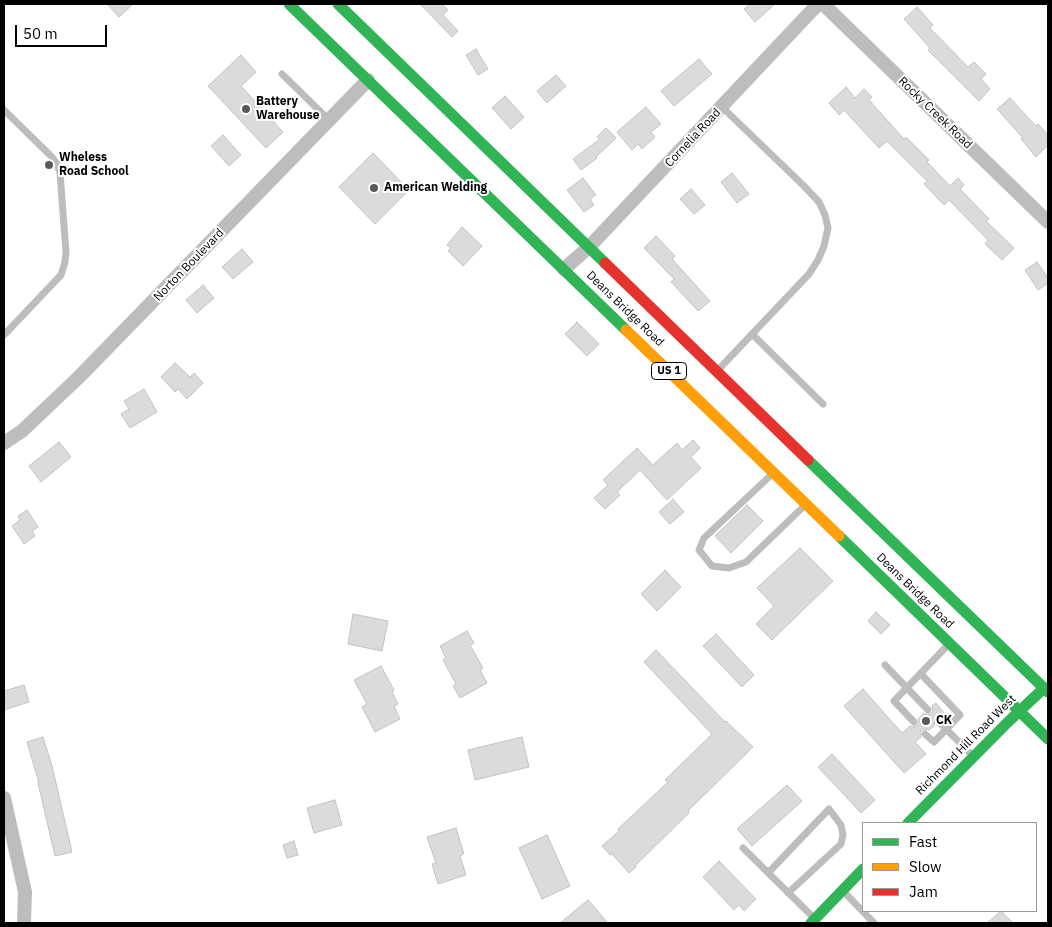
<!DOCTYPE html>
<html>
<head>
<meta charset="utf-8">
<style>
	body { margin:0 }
	#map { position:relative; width:1052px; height:927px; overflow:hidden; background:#fff; font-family:"IBM Plex Sans",sans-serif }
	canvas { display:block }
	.frame { position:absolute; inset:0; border:5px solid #000; pointer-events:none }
	.legend { position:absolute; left:862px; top:822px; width:175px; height:90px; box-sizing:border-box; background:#fff; border:1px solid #999; margin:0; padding:6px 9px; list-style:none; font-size:15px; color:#000 }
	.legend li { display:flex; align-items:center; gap:10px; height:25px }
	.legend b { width:25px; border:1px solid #999 }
	.scale { position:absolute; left:15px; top:25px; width:92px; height:22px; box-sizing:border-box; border:2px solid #000; border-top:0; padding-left:6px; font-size:15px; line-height:18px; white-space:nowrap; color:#000; -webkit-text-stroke:4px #fff; paint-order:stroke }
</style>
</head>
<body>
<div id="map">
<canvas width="1052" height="927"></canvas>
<div class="frame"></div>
<ul class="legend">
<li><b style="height:6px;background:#30b455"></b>Fast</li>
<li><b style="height:6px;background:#ff9f0a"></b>Slow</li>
<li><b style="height:6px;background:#e5322d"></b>Jam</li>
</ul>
<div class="scale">50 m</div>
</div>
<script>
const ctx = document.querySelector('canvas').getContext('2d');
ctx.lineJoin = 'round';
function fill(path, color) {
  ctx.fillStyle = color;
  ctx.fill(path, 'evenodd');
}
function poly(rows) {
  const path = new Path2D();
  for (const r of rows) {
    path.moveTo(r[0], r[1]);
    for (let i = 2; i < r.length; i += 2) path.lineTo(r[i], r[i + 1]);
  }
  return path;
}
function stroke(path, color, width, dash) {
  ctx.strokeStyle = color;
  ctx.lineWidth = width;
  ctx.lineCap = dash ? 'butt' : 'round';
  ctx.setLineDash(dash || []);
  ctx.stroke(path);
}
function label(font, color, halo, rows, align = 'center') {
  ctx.font = font + ' "IBM Plex Sans",sans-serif';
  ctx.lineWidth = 4;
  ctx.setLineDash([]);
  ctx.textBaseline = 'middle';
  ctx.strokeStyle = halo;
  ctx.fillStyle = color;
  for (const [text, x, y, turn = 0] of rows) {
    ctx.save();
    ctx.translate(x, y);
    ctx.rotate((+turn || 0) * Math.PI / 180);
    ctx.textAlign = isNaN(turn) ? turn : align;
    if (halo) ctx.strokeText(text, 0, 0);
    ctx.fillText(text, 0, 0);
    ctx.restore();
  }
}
const building = poly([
	[107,4,133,4,119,17,107,4],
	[420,4,442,4,448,10,443,15,458,31,452,37,420,4],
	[750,4,775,4,755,22,744,9,750,4],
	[917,7,933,25,930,28,968,67,974,62,986,74,981,79,990,89,979,101,928,50,930,48,904,19,917,7],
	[476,49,488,69,478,75,466,55,476,49],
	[241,55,256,72,241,86,283,132,266,148,208,86,241,55],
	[699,59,712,74,674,106,661,91,699,59],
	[556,75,566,86,547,103,537,91,556,75],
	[846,87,855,98,864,89,872,97,869,100,904,139,906,137,929,160,927,162,950,186,958,178,964,185,960,189,989,219,986,221,1014,248,1002,260,985,244,988,240,949,200,944,205,924,184,927,181,887,141,879,148,844,110,839,115,829,103,846,87],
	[505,96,524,117,511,129,492,108,505,96],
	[1010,98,1036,126,1038,124,1048,135,1048,145,1036,157,1021,139,1023,138,997,109,1010,98],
	[646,107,661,124,651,132,655,137,642,149,638,144,632,150,617,132,646,107],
	[606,128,616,138,596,157,597,158,581,170,573,159,600,139,597,137,606,128],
	[223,135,241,155,229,166,211,146,223,135],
	[373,153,409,190,375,224,339,187,373,153],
	[732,173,749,194,737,203,721,182,732,173],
	[583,178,596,195,590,199,594,205,584,212,567,190,583,178],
	[691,189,705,205,694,214,680,199,691,189],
	[462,227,482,246,463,266,448,251,451,248,447,245,462,227],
	[656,236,675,256,672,259,710,301,698,311,671,282,674,279,644,248,656,236],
	[242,249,253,262,233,279,222,267,242,249],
	[1037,262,1048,278,1048,283,1038,290,1025,270,1037,262],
	[203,285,214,298,197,313,186,300,203,285],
	[577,322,599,344,587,356,565,334,577,322],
	[175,363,190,377,194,373,203,383,187,399,178,389,175,392,161,377,175,363],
	[144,389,157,412,130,428,121,414,129,409,124,401,144,389],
	[693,440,700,448,691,457,701,468,667,500,640,470,617,492,620,495,605,509,594,498,608,485,603,480,637,448,653,465,677,443,682,450,693,440],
	[59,442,71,457,41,482,29,466,59,442],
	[673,499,684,512,670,524,659,512,673,499],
	[747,505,763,521,731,553,715,536,747,505],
	[27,510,38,527,32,531,35,536,24,544,12,526,20,520,18,516,27,510],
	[800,548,833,581,772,640,756,624,774,606,757,588,800,548],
	[665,570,681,587,657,611,641,594,665,570],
	[876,612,890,625,881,634,868,621,876,612],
	[353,614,388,621,382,651,348,644,353,614],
	[467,631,474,643,470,645,483,668,480,670,487,683,460,698,453,686,456,684,443,660,446,658,440,646,467,631],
	[716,634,754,675,742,687,703,646,716,634],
	[656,650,725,722,726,721,753,747,688,811,689,813,635,866,636,867,629,873,612,854,610,855,602,846,619,831,618,829,668,782,665,780,712,734,644,662,656,650],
	[381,666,394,690,392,692,398,704,394,706,400,719,375,732,362,707,367,704,354,680,381,666],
	[24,685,29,702,4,710,4,691,24,685],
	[863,689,902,733,910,726,913,727,917,726,919,723,918,719,924,713,927,715,931,714,933,711,932,706,936,703,946,715,943,718,940,717,936,718,934,721,935,725,929,730,924,729,921,731,920,733,921,737,915,742,926,754,904,773,844,706,863,689],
	[43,737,52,766,72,852,55,856,38,783,39,783,27,742,43,737],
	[522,737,529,767,475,780,468,750,522,737],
	[832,754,875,800,861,813,818,767,832,754],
	[787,785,802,801,752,846,737,829,787,785],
	[335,800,342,825,314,833,307,808,335,800],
	[456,828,464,854,460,856,466,875,438,884,432,864,436,863,427,837,456,828],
	[547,835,570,886,542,899,519,848,547,835],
	[294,841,298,855,287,858,283,845,294,841],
	[719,861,756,899,744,911,739,905,734,910,703,877,719,861],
	[588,900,608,923,560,923,588,900],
	[1001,911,1013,923,987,923,1001,911]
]);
fill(building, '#dbdbdb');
stroke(building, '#c3c3c3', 1);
stroke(poly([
	[282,74,329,120],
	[4,110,52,157,57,164,60,173,66,252,65,262,61,275,4,335],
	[752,334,823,404],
	[719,369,809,274,818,260,824,246,828,228,825,215,819,202,804,186,722,107],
	[770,476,704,538,699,550,712,566,729,568,746,562,802,508],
	[885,665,928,710],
	[921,674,960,715,934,742,925,734],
	[914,722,894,701,946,647],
	[939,722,973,756],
	[743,848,815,919],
	[768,873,829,809,841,825,843,835,841,844,788,893],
	[843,891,874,923]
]), '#bdbdbd', 7);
stroke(poly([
	[823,4,1048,222],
	[564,269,589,247,818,4],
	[4,443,22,431,79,377,368,80],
	[4,798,25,892,24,923]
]), '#bdbdbd', 14);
stroke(poly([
	[289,4,626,330],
	[338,4,605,263],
	[808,460,1048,692],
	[839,536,1048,739],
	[908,823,1007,723,1044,688],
	[811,923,863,869]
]), '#30b455', 11);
stroke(poly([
	[626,330,839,536]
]), '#ff9f0a', 11);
stroke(poly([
	[605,263,808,460]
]), '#e5322d', 11);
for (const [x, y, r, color] of [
	[246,109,5,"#595959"],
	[49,165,5,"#595959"],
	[374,188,5,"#595959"],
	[926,721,5,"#595959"]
]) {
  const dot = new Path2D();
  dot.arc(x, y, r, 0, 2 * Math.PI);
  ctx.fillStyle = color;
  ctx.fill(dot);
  stroke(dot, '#fff', 2);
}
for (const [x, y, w] of [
	[669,371,35]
]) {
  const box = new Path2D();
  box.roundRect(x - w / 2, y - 8.5, w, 17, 4);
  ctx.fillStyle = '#fff';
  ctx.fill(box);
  stroke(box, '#000', 1);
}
label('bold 11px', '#000', null, [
	["US 1",669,371]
]);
label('bold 12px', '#000', '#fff', [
	["Battery",256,102],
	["Warehouse",256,116],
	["Wheless",59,158],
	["Road School",59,172],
	["American Welding",384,188],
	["CK",936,721]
], 'left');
label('12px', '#000', '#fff', [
	["Rocky Creek Road",935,113,44],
	["Cornelia Road",693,138,-47],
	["Norton Boulevard",189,265,-46],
	["Deans Bridge Road",625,309,44],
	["Deans Bridge Road",915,591,44],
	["Richmond Hill Road West",966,745,-45]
]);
</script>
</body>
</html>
